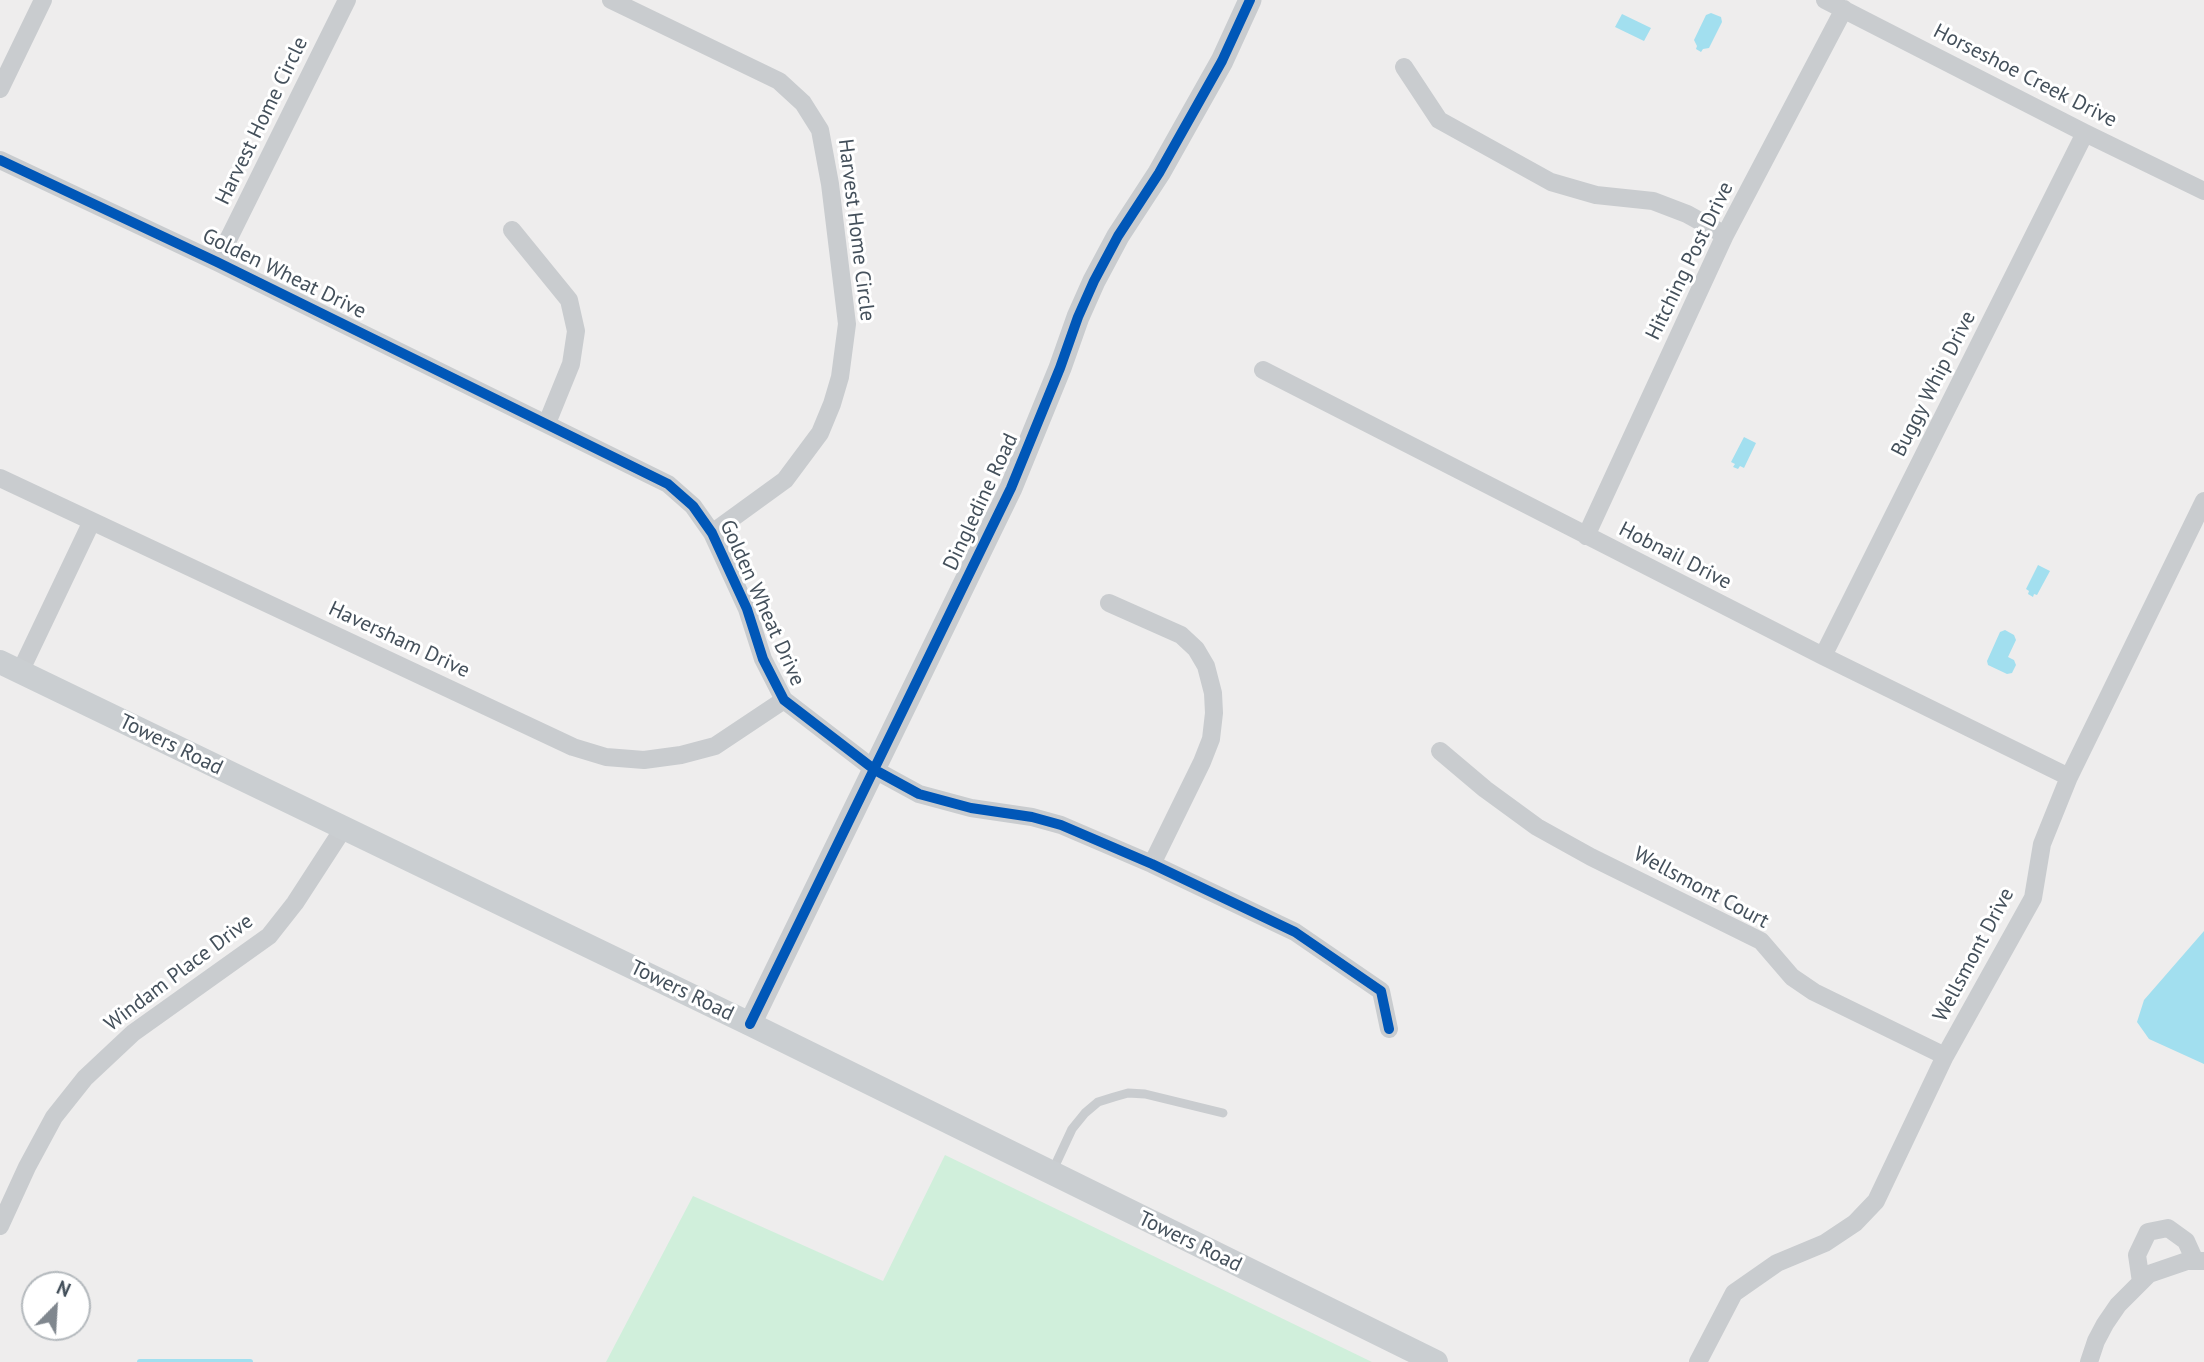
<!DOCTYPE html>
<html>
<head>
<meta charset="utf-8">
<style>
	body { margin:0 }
	#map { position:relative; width:2204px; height:1362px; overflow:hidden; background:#eeeded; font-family:"PT Sans",sans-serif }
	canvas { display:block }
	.north { position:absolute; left:21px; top:1271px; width:70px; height:70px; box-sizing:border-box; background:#fff; border:2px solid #b4b9bd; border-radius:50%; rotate:24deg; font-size:19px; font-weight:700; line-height:28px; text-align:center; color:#44505b }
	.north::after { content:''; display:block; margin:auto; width:24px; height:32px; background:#80878e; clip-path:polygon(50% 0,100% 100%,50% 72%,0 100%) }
</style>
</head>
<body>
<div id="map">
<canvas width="2204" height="1362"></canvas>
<div class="north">N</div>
</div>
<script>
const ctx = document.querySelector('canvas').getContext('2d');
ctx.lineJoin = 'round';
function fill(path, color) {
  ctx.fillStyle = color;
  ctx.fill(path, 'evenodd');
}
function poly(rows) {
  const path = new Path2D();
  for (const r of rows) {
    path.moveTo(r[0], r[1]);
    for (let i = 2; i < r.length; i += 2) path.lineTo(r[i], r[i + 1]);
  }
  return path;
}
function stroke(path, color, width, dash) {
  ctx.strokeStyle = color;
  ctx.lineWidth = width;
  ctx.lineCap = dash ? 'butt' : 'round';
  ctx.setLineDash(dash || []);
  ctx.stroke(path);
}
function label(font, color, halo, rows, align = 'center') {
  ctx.font = font + ' "PT Sans",sans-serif';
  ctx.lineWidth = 6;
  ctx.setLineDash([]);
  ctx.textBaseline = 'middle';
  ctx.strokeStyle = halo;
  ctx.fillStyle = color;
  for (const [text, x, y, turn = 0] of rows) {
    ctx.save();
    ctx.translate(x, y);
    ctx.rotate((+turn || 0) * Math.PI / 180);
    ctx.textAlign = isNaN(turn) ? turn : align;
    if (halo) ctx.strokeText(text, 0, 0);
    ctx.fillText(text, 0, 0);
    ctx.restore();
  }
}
fill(poly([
	[945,1155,1372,1362,606,1362,693,1196,883,1281]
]), '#d0efdb');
fill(poly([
	[1711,13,1721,17,1722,22,1709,48,1703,49,1701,52,1696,49,1697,46,1694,40,1706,15],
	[1622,14,1651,28,1644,41,1615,27],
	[1744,437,1756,443,1744,468,1740,466,1738,469,1733,467,1735,464,1731,462],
	[2038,565,2050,571,2037,595,2034,594,2033,597,2028,594,2029,591,2026,589],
	[2005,630,2014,635,2016,640,2008,657,2014,660,2016,665,2012,673,2007,674,1988,665,1987,661,2000,632],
	[2204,931,2204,1064,2149,1039,2137,1022,2144,1000]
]), '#a2dfef');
stroke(poly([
	[140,1362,250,1362]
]), '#a2dfef', 6);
stroke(poly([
	[1052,1172,1072,1129,1085,1113,1098,1102,1114,1097,1128,1093,1145,1094,1223,1113]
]), '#c9cccf', 9);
stroke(poly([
	[611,0,779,81,803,103,820,130,830,184,847,324,840,377,832,404,820,433,785,480,712,533],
	[1825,0,2085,133,2204,191],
	[1404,67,1439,120,1551,182,1596,195,1653,201,1687,214,1725,235],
	[0,89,43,0],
	[0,160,217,262,668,484,693,506,712,533,747,609,763,659,784,700,875,770,919,794,971,808,1032,817,1061,825,1152,864,1295,932,1381,991,1389,1029],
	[512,230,569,300,576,331,571,364,547,423],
	[217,262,347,0],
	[1263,370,1823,656,2069,777],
	[0,478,573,747,606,757,644,760,681,755,715,746,784,700],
	[1586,536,1725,235,1844,9],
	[1109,603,1181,635,1196,649,1206,666,1213,693,1214,713,1211,739,1202,762,1152,864],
	[1823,656,2085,133],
	[20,672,92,521],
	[1440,751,1485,789,1537,827,1591,857,1761,941,1792,977,1814,992,1945,1056],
	[0,1226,27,1167,54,1117,85,1078,133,1033,269,936,295,903,343,829],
	[2141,1282,2137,1255,2148,1232,2168,1228,2186,1241,2195,1261],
	[1698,1362,1734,1293,1777,1263,1825,1243,1855,1223,1876,1201,1945,1056,2033,898,2042,844,2069,777,2204,501],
	[2089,1362,2096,1341,2105,1324,2118,1305,2149,1274,2187,1261,2204,1261]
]), '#c9cccf', 18);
stroke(poly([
	[750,1024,1011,488,1060,368,1078,317,1094,281,1118,236,1159,173,1222,61,1250,0]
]), '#c9cccf', 23);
stroke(poly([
	[0,662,750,1024,1436,1362]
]), '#caced1', 24);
stroke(poly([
	[0,160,217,262,668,484,693,506,712,533,747,609,763,659,784,700,875,770,919,794,971,808,1032,817,1061,825,1152,864,1295,932,1381,991,1389,1029],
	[750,1024,1011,488,1060,368,1078,317,1094,281,1118,236,1159,173,1222,61,1250,0]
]), '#0057b8', 10);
label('21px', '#44505b', '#fff', [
	["Horseshoe Creek Drive",2025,76,27],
	["Harvest Home Circle",262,121,-64],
	["Harvest Home Circle",856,230,83],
	["Hitching Post Drive",1690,261,-64],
	["Golden Wheat Drive",284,274,26],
	["Buggy Whip Drive",1934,384,-63],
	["Dingledine Road",981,502,-65],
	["Hobnail Drive",1675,556,27],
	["Golden Wheat Drive",762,603,66],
	["Haversham Drive",399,640,25],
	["Towers Road",171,745,26],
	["Wellsmont Court",1701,888,28],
	["Wellsmont Drive",1974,955,-62],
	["Windam Place Drive",179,973,-37],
	["Towers Road",682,991,26],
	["Towers Road",1190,1242,26]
]);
</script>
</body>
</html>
